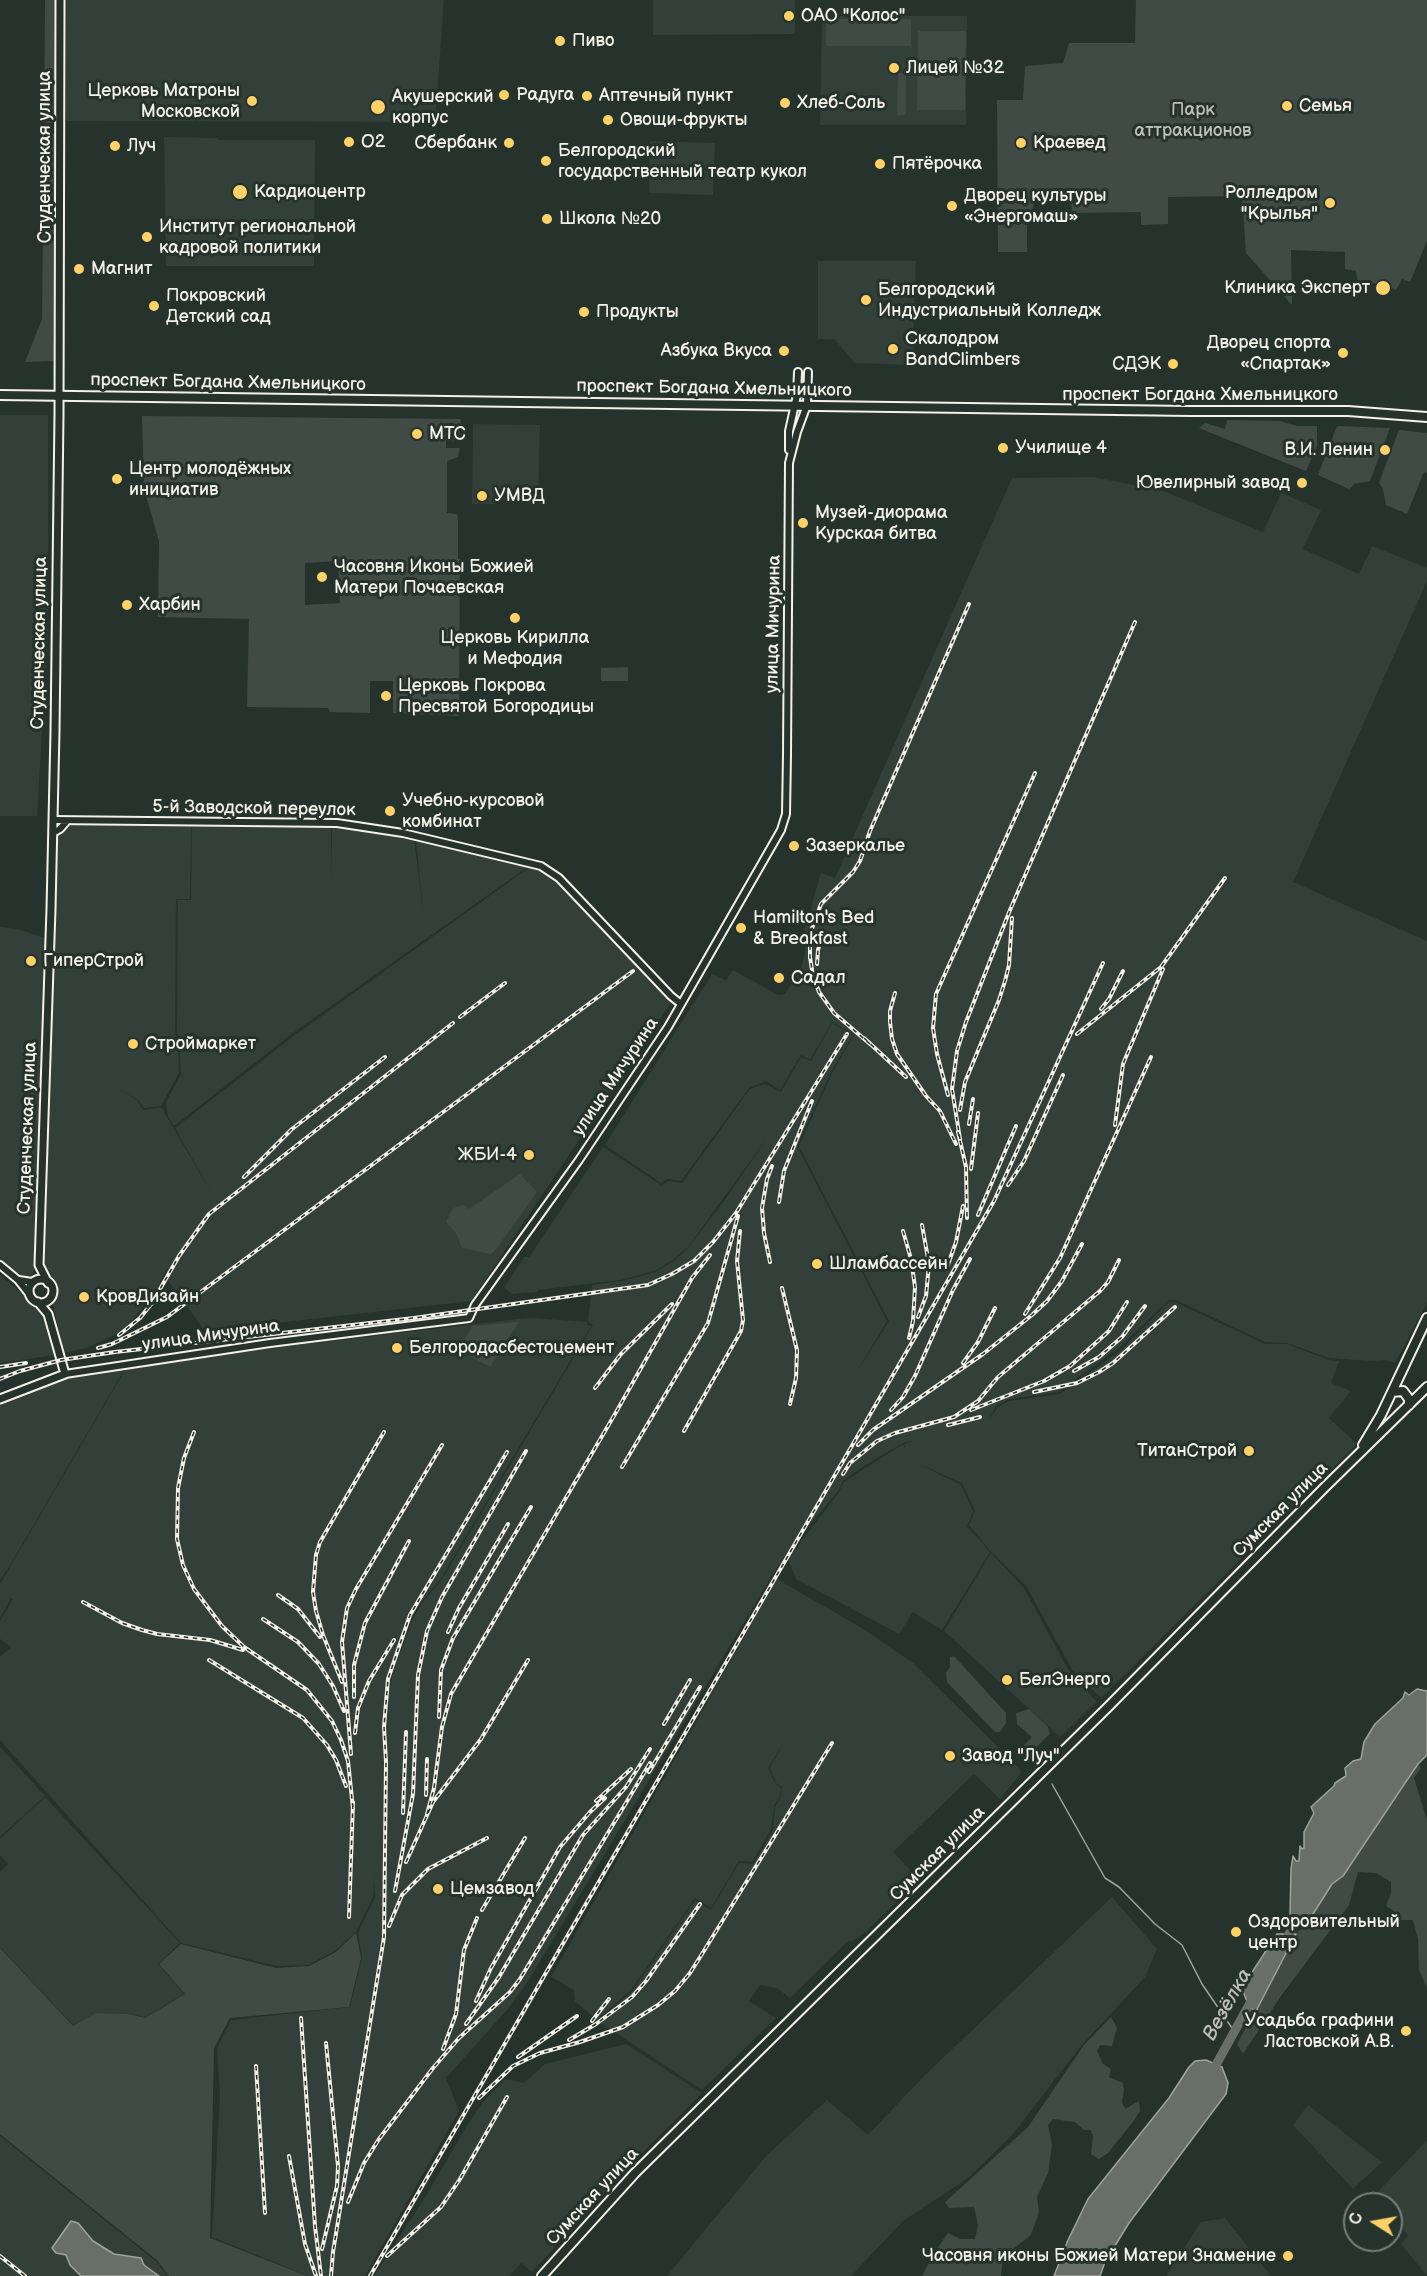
<!DOCTYPE html>
<html>
<head>
<meta charset="utf-8">
<style>
	body { margin:0 }
	#map { position:relative; width:1427px; height:2276px; overflow:hidden; background:#26332d; font-family:"Balsamiq Sans",sans-serif }
	canvas { display:block }
	.north { position:absolute; left:1343px; top:2192px; width:60px; height:60px; box-sizing:border-box; background:#26332d; border:2px solid #787f78; border-radius:50%; rotate:281deg; font-size:16px; font-weight:700; line-height:24px; text-align:center; color:#f4f1e8 }
	.north::after { content:''; display:block; margin:auto; width:21px; height:27px; background:#ffd166; clip-path:polygon(50% 0,100% 100%,50% 72%,0 100%) }
</style>
</head>
<body>
<div id="map">
<canvas width="1427" height="2276"></canvas>
<div class="north">С</div>
</div>
<script>
const ctx = document.querySelector('canvas').getContext('2d');
ctx.lineJoin = 'round';
function fill(path, color) {
  ctx.fillStyle = color;
  ctx.fill(path, 'evenodd');
}
function poly(rows) {
  const path = new Path2D();
  for (const r of rows) {
    if (r.length === 3) {
      path.moveTo(r[0] + r[2], r[1]);
      path.arc(r[0], r[1], r[2], 0, 2 * Math.PI);
      continue;
    }
    path.moveTo(r[0], r[1]);
    for (let i = 2; i < r.length; i += 2) path.lineTo(r[i], r[i + 1]);
  }
  return path;
}
function stroke(path, color, width, dash) {
  ctx.strokeStyle = color;
  ctx.lineWidth = width;
  ctx.lineCap = dash ? 'butt' : 'round';
  ctx.setLineDash(dash || []);
  ctx.stroke(path);
}
function label(font, color, halo, rows, align = 'center') {
  ctx.font = font + ' "Balsamiq Sans",sans-serif';
  ctx.lineWidth = 6;
  ctx.setLineDash([]);
  ctx.textBaseline = 'middle';
  ctx.strokeStyle = halo;
  ctx.fillStyle = color;
  for (const [text, x, y, turn = 0] of rows) {
    ctx.save();
    ctx.translate(x, y);
    ctx.rotate((+turn || 0) * Math.PI / 180);
    ctx.textAlign = isNaN(turn) ? turn : align;
    if (halo) ctx.strokeText(text, 0, 0);
    ctx.fillText(text, 0, 0);
    ctx.restore();
  }
}
fill(poly([
	[65,0,444,0,435,122,66,121],
	[653,0,795,0,795,34,653,35],
	[822,16,967,16,966,125,820,125],
	[164,137,216,138,219,140,315,140,314,266,166,266],
	[650,141,715,143,713,195,649,193],
	[818,261,916,261,912,365,855,363,834,339,818,339],
	[0,415,48,415,48,631,37,816,0,816],
	[473,424,540,425,538,501,495,500,495,504,472,504],
	[1093,477,1161,490,1263,532,1281,493,1321,510,1303,549,1359,574,1372,546,1427,568,1427,581,1293,882,1427,941,1427,1303,1395,1363,1385,1360,1371,1361,1329,1358,1287,1343,1265,1342,1176,1300,1169,1300,1119,1348,1058,1392,1009,1399,996,1406,989,1419,998,1407,1009,1401,1060,1394,1121,1350,1169,1302,1175,1302,1265,1344,1287,1344,1329,1360,1339,1361,1331,1383,1351,1391,1329,1418,1357,1444,1101,1698,1072,1669,1026,1586,990,1551,969,1525,975,1511,962,1483,919,1464,961,1485,973,1511,967,1526,990,1552,942,1630,913,1612,899,1634,796,1579,788,1559,839,1492,844,1482,903,1444,906,1451,904,1444,912,1441,903,1443,862,1467,843,1481,838,1491,805,1531,794,1549,778,1566,525,1986,507,2010,446,2078,459,2111,365,2276,308,2276,212,2237,220,2096,217,2048,231,2020,350,2007,362,1958,358,1933,375,1897,374,1876,373,1897,356,1932,335,1951,308,1965,277,1966,181,1943,0,1740,0,1657,11,1647,0,1639,0,1621,13,1599,11,1598,0,1618,0,1584,128,1365,518,1319,532,1318,587,1322,587,1325,591,1326,440,1580,420,1603,412,1617,393,1668,388,1690,387,1738,389,1690,394,1670,413,1618,421,1604,441,1581,593,1325,588,1322,592,1285,622,1281,655,1272,674,1261,688,1248,727,1197,767,1138,688,1247,673,1260,654,1271,621,1280,538,1290,537,1292,512,1294,504,1287,524,1257,529,1257,603,1147,661,1185,669,1181,682,1183,750,1089,765,1084,781,1092,801,1057,811,1061,832,1023,853,1035,831,1072,797,1146,887,1321,856,1373,889,1321,799,1146,832,1073,854,1035,832,1022,810,1060,801,1055,780,1090,766,1081,749,1088,681,1181,668,1179,661,1183,605,1145,712,974,726,980,733,970,778,995,785,994,802,966,808,937,803,934,821,873,835,878,1012,478],
	[68,824,191,826,190,899,176,899,175,1034,178,1038,179,1073,161,1106,144,1108,138,1100,114,1086,137,1100,143,1110,161,1107,214,1197,175,1128,295,1035,530,867,546,872,560,885,671,1003,471,1301,205,1331,165,1276,170,1264,154,1293,129,1324,111,1337,86,1348,64,1353,44,1265,58,834],
	[192,826,331,826,331,881,332,826,414,838,423,912,416,839,529,866,293,1033,174,1126,168,1117,166,1102,181,1074,179,1038,177,1033,178,900,191,900],
	[0,927,18,929,47,939,34,1271,29,1282,0,1260],
	[0,1275,43,1311,55,1355,0,1363],
	[127,1365,9,1567,0,1580,0,1401,64,1378],
	[991,1553,1024,1588,1069,1671,1097,1702,1060,1737,944,1631],
	[777,1579,865,1630,913,1663,1020,1769,1021,1773,1000,1799,974,1774,893,1852,919,1879,866,1932,851,1942,849,1940,790,1998,777,1988,760,1985,749,2001,776,2018,702,2090,598,2021,632,1991,695,1900,711,1910,739,1863,753,1864,773,1830,775,1807,781,1796,782,1787,776,1783,770,1768,783,1744,768,1768,775,1783,781,1788,780,1796,774,1806,771,1829,752,1862,739,1861,711,1908,695,1898,631,1990,597,2020,575,2001,574,1990,551,1977],
	[0,1747,45,1796,0,1837],
	[45,1797,180,1943,158,1964,184,1994,145,2017,129,2014,95,2013,73,2025,0,1947,0,1872,8,1864,0,1855,0,1839],
	[1112,1897,1157,1949,1145,1977,1081,2046,1012,2135,968,2178,903,2221,851,2276,667,2276,767,2155,827,2100,868,2135,925,2075],
	[626,2044,702,2093,630,2165,532,2272,521,2263,509,2276,374,2276,426,2196,466,2127,483,2102,505,2079,524,2083,545,2064],
	[1308,2105,1382,2162,1353,2189,1293,2125],
	[0,2136,157,2262,168,2276,0,2276],
	[1427,2140,1427,2276,1401,2244,1408,2236,1391,2216,1391,2204,1380,2204,1374,2196],
	[1225,2218,1271,2276,1166,2276,1201,2222]
]), '#333f39');
fill(poly([
	[45,0,55,0,56,123,44,123],
	[1136,0,1427,0,1427,241,1410,282,1402,279,1396,290,1383,282,1358,286,1356,271,1345,269,1345,252,1291,250,1292,305,1246,253,1242,196,1168,197,1168,224,1141,225,1141,212,1072,213,1071,201,1035,201,1027,226,1027,252,998,252,997,100,1023,100,1025,66,1063,63,1069,43,1135,43],
	[826,19,911,19,911,46,826,46],
	[918,31,966,31,965,110,917,110],
	[898,73,906,73,906,115,897,115],
	[44,134,55,134,54,361,25,362,42,319],
	[142,416,461,419,460,440,446,441,446,448,460,448,458,457,447,461,447,513,457,514,458,518,458,559,460,559,459,716,393,713,393,681,370,681,370,713,330,712,328,708,247,707,249,619,158,617,159,541,144,489],
	[338,561,340,603,305,605,305,563],
	[1227,420,1280,421,1297,426,1317,426,1317,446,1306,471,1199,428,1205,423,1225,429],
	[1337,426,1390,428,1370,481,1354,484,1349,489,1318,475],
	[1399,430,1427,433,1427,472,1423,474,1407,514,1386,505,1383,489,1379,483],
	[628,667,628,681,601,681,601,668],
	[520,1174,537,1192,497,1248,491,1254,462,1248,456,1233,446,1222,453,1208,464,1205,469,1209],
	[519,1322,490,1367,459,1350,472,1326],
	[954,1656,1006,1713,1006,1723,1000,1732,996,1732,992,1729,947,1682,946,1673,950,1667,950,1657],
	[1029,1709,1048,1727,1050,1734,1026,1757,1020,1750,1032,1737,1017,1724,1016,1713],
	[1418,1764,1421,1768,1414,1778,1427,1820,1427,1988,1419,1970,1418,1939,1413,1920,1399,1920,1397,1913,1386,1906,1391,1893,1391,1882,1376,1873,1358,1872,1349,1905,1281,1996,1243,2054,1237,2044,1296,1934,1308,1922,1332,1884,1343,1876,1354,1860],
	[356,1933,361,1958,349,2007,230,2018,214,2048,210,2238,307,2276,169,2276,158,2261,0,2134,0,1948,73,2026,95,2013,128,2014,145,2018,185,1994,159,1964,181,1944,276,1968,309,1966,336,1952],
	[1111,2017,1117,2028,1112,2046,1100,2045,1097,2051,1103,2064,1111,2069,1109,2077,1123,2083,1124,2090,1122,2102,1125,2109,1139,2101,1140,2111,1132,2123,1108,2153,1099,2159,1091,2154,1093,2137,1091,2130,1084,2130,1075,2122,1053,2119,1048,2125,1052,2145,1048,2173,1037,2197,1039,2212,1031,2235,1003,2257,1001,2276,922,2276,936,2250,948,2233,960,2239,975,2239,978,2225,974,2207,949,2208,945,2202,1028,2127,1084,2045]
]), '#414b45');
const water = poly([
	[1417,1689,1427,1691,1427,1755,1418,1764,1405,1783,1343,1876,1332,1884,1308,1922,1296,1921,1290,1915,1291,1869,1293,1856,1296,1861,1299,1861,1300,1846,1302,1849,1304,1848,1304,1832,1314,1813,1311,1807,1334,1786,1335,1783,1346,1776,1345,1768,1353,1761,1361,1759,1364,1742,1375,1724,1403,1698,1405,1692,1409,1695,1417,1689],
	[1277,1934,1296,1934,1255,2013,1246,1999,1243,1991,1245,1983,1277,1934],
	[1206,2060,1222,2067,1228,2083,1226,2094,1129,2223,1105,2262,1100,2276,1054,2276,1068,2240,1088,2199,1169,2098,1189,2067,1195,2061,1206,2060],
	[71,2221,78,2223,93,2241,114,2254,141,2258,144,2265,159,2276,81,2276,70,2265,66,2255,56,2253,52,2248,71,2221]
]);
fill(water, '#676f68');
stroke(water, '#9fa39b', 1.5);
stroke(poly([
	[1052,1784,1105,1878,1119,1887,1155,1924,1182,1945,1202,1984,1234,2031]
]), '#9fa39b', 1.5);
stroke(poly([
	[1284,1943,1302,1911],
	[1211,2074,1255,1994]
]), '#676f68', 9);
const tertiary = poly([
	[789,450,789,431,797,395,798,372],
	[53,820,337,823,403,833,541,866,559,878,671,996,681,1004],
	[53,833,60,829,67,821],
	[0,1265,18,1280,29,1294],
	[19,1280,32,1282],
	[65,1374,270,1343,469,1318,475,1305,579,1160,668,1027,781,830,786,814,787,755,789,463,797,432,807,405,808,372]
]);
const secondary = poly([
	[41,1291,12],
	[48,1283,39,1265,51,909,55,731,59,415,60,0],
	[0,1399,65,1374,48,1314,38,1302]
]);
const primary = poly([
	[0,395,1190,411,1348,411,1427,417],
	[1392,1392,1403,1391,1409,1399,1409,1405],
	[1363,1445,1381,1415,1427,1318],
	[542,2276,635,2173,1108,1707,1325,1487,1427,1387]
]);
stroke(tertiary, '#f4f1e8', 10);
stroke(secondary, '#f4f1e8', 11);
stroke(primary, '#f4f1e8', 12);
stroke(tertiary, '#26332d', 6);
stroke(secondary, '#26332d', 7);
stroke(primary, '#26332d', 8);
const rail = poly([
	[817,964,818,950,821,939],
	[895,993,890,1011,890,1022,892,1039,897,1054,926,1096,940,1111,956,1144],
	[1101,1009,1109,999,1123,971],
	[460,1017,505,983],
	[1077,1034,1161,967,1225,878],
	[864,1038,906,1077],
	[870,1044,834,1013,819,992,813,976,810,957,810,934,821,904,853,872,860,861,870,831,969,604],
	[948,1095,937,1054,933,1028,936,994,1035,773],
	[960,1110,965,1082,999,1000,1005,981,1009,965,1012,918],
	[969,1124,973,1099],
	[1115,1125,1123,1064,1163,969],
	[958,1132,966,1167,967,1218],
	[960,1139,952,1089,957,1051,966,1022,1010,910,1135,622],
	[971,1169,978,1113],
	[244,1177,292,1129,385,1057],
	[1008,1185,1024,1161,1063,1075],
	[779,1202,784,1171,812,1101],
	[978,1215,1016,1126],
	[903,1231,911,1259,915,1287,913,1321,909,1338],
	[770,1262,764,1233,762,1208,767,1179,772,1166],
	[946,1270,956,1242,963,1206],
	[782,1288,797,1350,796,1378,790,1404],
	[1025,1314,1060,1258,1151,1057],
	[918,1317,926,1296,929,1264,922,1225],
	[119,1335,140,1318,152,1303,179,1256,209,1214,453,1023],
	[98,1348,112,1344,167,1317,633,971],
	[963,1363,978,1342,995,1308],
	[0,1367,26,1363],
	[1074,1371,1099,1357,1122,1337,1145,1306],
	[0,1379,20,1371,61,1360,115,1352,414,1318,648,1285,672,1274,694,1261,713,1242,736,1213,847,1034],
	[595,1388,621,1354,672,1304],
	[1034,1392,1077,1383,1099,1372,1113,1363,1175,1307],
	[891,1410,903,1397,915,1376,953,1290,970,1259],
	[971,1410,1044,1381,1070,1366,1109,1331,1127,1302],
	[948,1425,980,1417],
	[684,1431,741,1331,743,1320,737,1261,740,1231],
	[194,1432,184,1458,178,1488,177,1539,183,1565,194,1589,222,1626,244,1647,307,1690,332,1721,341,1740,348,1761,353,1809],
	[858,1445,873,1430,983,1354,1032,1315,1047,1301,1062,1281,1082,1244],
	[622,1467,708,1323,738,1216],
	[843,1474,850,1463,877,1441,895,1433,954,1417,978,1401,998,1377,1100,1291,1108,1282,1119,1260],
	[278,1595,298,1609,320,1637],
	[83,1602,122,1623,142,1630,157,1634,210,1640,243,1650],
	[263,1619,298,1642,319,1664,333,1686,344,1711],
	[448,1632,459,1608,508,1524],
	[209,1660,303,1718,327,1745,336,1760,346,1786],
	[342,1682,323,1635,316,1611,313,1592,316,1555,320,1542,384,1432],
	[354,1697,354,1665,365,1623,409,1541],
	[439,1717,441,1670,453,1638,531,1507],
	[664,1724,690,1680],
	[355,1733,358,1708,369,1681,394,1640],
	[351,1754,342,1642,347,1608,356,1589,442,1445],
	[649,1772,700,1687],
	[426,1795,427,1759],
	[596,1801,631,1769],
	[403,1813,406,1732],
	[427,1814,434,1788,442,1727,451,1694,615,1414,692,1278,710,1255],
	[406,1862,433,1802,481,1739,528,1660],
	[395,1891,413,1794,418,1675,427,1631,442,1597,526,1451],
	[482,1910,525,1838],
	[349,1917,353,1802],
	[389,1926,402,1895,428,1869,487,1838],
	[476,2001,491,1968,560,1847,590,1812,605,1798],
	[301,2018,315,2226,321,2276],
	[592,2021,609,1999],
	[466,2024,499,1977,583,1835,626,1787,650,1749],
	[569,2040,596,2024,632,1997,646,1981,700,1904],
	[443,2049,456,2014,464,1950,477,1918],
	[518,2057,577,2016],
	[256,2066,265,2213],
	[479,2098,513,2066,540,2053,580,2042,623,2027,658,2005,675,1991,690,1973,702,1954,832,1743],
	[289,2156,305,2244,316,2276],
	[348,2202,364,2163,379,2139,433,2068,459,2038,510,1992,520,1979,650,1763],
	[322,2249,337,2186,338,2166,326,2043],
	[0,2256,25,2276],
	[387,2256,441,2207,460,2179,507,2097],
	[331,2276,333,2252,384,1937,386,1762,384,1727,388,1679,410,1615,507,1452],
	[370,2276,994,1201,1103,963]
]);
stroke(rail, '#f4f1e8', 4);
stroke(rail, '#26332d', 1.5, [4.5]);
for (const [x, y, r, color] of [
	[789,16,6,"#ffd166"],
	[560,41,6,"#ffd166"],
	[894,68,6,"#ffd166"],
	[504,95,6,"#ffd166"],
	[587,96,6,"#ffd166"],
	[252,101,6,"#ffd166"],
	[785,103,6,"#ffd166"],
	[1287,106,6,"#ffd166"],
	[378,107,8,"#ffd166"],
	[608,120,6,"#ffd166"],
	[349,142,6,"#ffd166"],
	[509,143,6,"#ffd166"],
	[1021,143,6,"#ffd166"],
	[115,146,6,"#ffd166"],
	[546,161,6,"#ffd166"],
	[880,164,6,"#ffd166"],
	[240,192,8,"#ffd166"],
	[1330,203,6,"#ffd166"],
	[952,206,6,"#ffd166"],
	[547,219,6,"#ffd166"],
	[147,237,6,"#ffd166"],
	[79,269,6,"#ffd166"],
	[1383,288,8,"#ffd166"],
	[866,300,6,"#ffd166"],
	[154,306,6,"#ffd166"],
	[584,312,6,"#ffd166"],
	[893,349,6,"#ffd166"],
	[784,351,6,"#ffd166"],
	[1343,353,6,"#ffd166"],
	[1173,364,6,"#ffd166"],
	[417,434,6,"#ffd166"],
	[1003,448,6,"#ffd166"],
	[1385,450,6,"#ffd166"],
	[117,479,6,"#ffd166"],
	[1302,483,6,"#ffd166"],
	[482,496,6,"#ffd166"],
	[803,523,6,"#ffd166"],
	[322,577,6,"#ffd166"],
	[127,605,6,"#ffd166"],
	[515,618,6,"#ffd166"],
	[386,696,6,"#ffd166"],
	[390,811,6,"#ffd166"],
	[794,846,6,"#ffd166"],
	[741,928,6,"#ffd166"],
	[31,961,6,"#ffd166"],
	[779,978,6,"#ffd166"],
	[133,1044,6,"#ffd166"],
	[529,1155,6,"#ffd166"],
	[817,1264,6,"#ffd166"],
	[84,1297,6,"#ffd166"],
	[397,1348,6,"#ffd166"],
	[1249,1451,6,"#ffd166"],
	[1007,1680,6,"#ffd166"],
	[950,1756,6,"#ffd166"],
	[438,1889,6,"#ffd166"],
	[1236,1932,6,"#ffd166"],
	[1406,2031,6,"#ffd166"],
	[1288,2256,6,"#ffd166"]
]) {
  const dot = new Path2D();
  dot.arc(x, y, r, 0, 2 * Math.PI);
  ctx.fillStyle = color;
  ctx.fill(dot);
  stroke(dot, '#26332d', 2);
}
label('18px', '#f4f1e8', '#26332d', [
	["ОАО \"Колос\"",801,16],
	["Пиво",572,41],
	["Лицей №32",906,68],
	["Церковь Матроны",240,91,"right"],
	["Московской",240,112,"right"],
	["Радуга",516,95],
	["Аптечный пункт",599,96],
	["Акушерский",392,97],
	["корпус",392,118],
	["Хлеб-Соль",797,103],
	["Семья",1299,106],
	["Овощи-фрукты",620,120],
	["O2",361,142],
	["Сбербанк",497,143,"right"],
	["Краевед",1033,143],
	["Луч",127,146],
	["Белгородский",558,151],
	["государственный театр кукол",558,172],
	["Пятёрочка",892,164],
	["Кардиоцентр",254,192],
	["Ролледром",1318,193,"right"],
	["\"Крылья\"",1318,214,"right"],
	["Дворец культуры",964,196],
	["«Энергомаш»",964,217],
	["Школа №20",559,219],
	["Институт региональной",159,227],
	["кадровой политики",159,248],
	["Магнит",91,269],
	["Клиника Эксперт",1370,288,"right"],
	["Белгородский",878,290],
	["Индустриальный Колледж",878,311],
	["Покровский",166,296],
	["Детский сад",166,317],
	["Продукты",596,312],
	["Cкалодром",905,339],
	["BandClimbers",905,360],
	["Дворец спорта",1331,343,"right"],
	["«Спартак»",1331,364,"right"],
	["Азбука Вкуса",772,351,"right"],
	["СДЭК",1161,364,"right"],
	["МТС",429,434],
	["Училище 4",1015,448],
	["В.И. Ленин",1373,450,"right"],
	["Центр молодёжных",129,469],
	["инициатив",129,490],
	["Ювелирный завод",1290,483,"right"],
	["УМВД",494,496],
	["Музей-диорама",815,513],
	["Курская битва",815,534],
	["Часовня Иконы Божией",334,567],
	["Матери Почаевская",334,588],
	["Харбин",139,605],
	["Церковь Кирилла",515,638,"center"],
	["и Мефодия",515,659,"center"],
	["Церковь Покрова",398,686],
	["Пресвятой Богородицы",398,707],
	["Учебно-курсовой",402,801],
	["комбинат",402,822],
	["Зазеркалье",806,846],
	["Hamilton's Bed",753,918],
	["& Breakfast",753,939],
	["ГиперСтрой",43,961],
	["Садал",791,978],
	["Строймаркет",145,1044],
	["ЖБИ-4",517,1155,"right"],
	["Шламбассейн",829,1264],
	["КровДизайн",96,1297],
	["Белгородасбестоцемент",409,1348],
	["ТитанСтрой",1237,1451,"right"],
	["БелЭнерго",1019,1680],
	["Завод \"Луч\"",962,1756],
	["Цемзавод",450,1889],
	["Оздоровительный",1248,1922],
	["центр",1248,1943],
	["Усадьба графини",1394,2021,"right"],
	["Ластовской А.В.",1394,2042,"right"],
	["Часовня иконы Божией Матери Знамение",1276,2256,"right"]
], 'left');
label('18px', '#bebfb7', '#26332d', [
	["Парк",1193,110],
	["аттракционов",1193,131]
]);
label('18px', '#f4f1e8', '#26332d', [
	["Студенческая улица",45,157,-90],
	["проспект Богдана Хмельницкого",228,383,1],
	["проспект Богдана Хмельницкого",714,389,1],
	["проспект Богдана Хмельницкого",1200,395],
	["улица Мичурина",774,624,-89],
	["Студенческая улица",40,643,-89],
	["5-й Заводской переулок",254,809,1],
	["улица Мичурина",616,1077,-56],
	["Студенческая улица",28,1128,-88],
	["улица Мичурина",211,1336,-8],
	["Сумская улица",1281,1510,-45],
	["Сумская улица",938,1854,-45],
	["Сумская улица",593,2197,-47]
]);
label('italic 20px', '#bcbdb5', '#26332d', [
	["Везёлка",1228,2005,-61]
]);
</script>
</body>
</html>
